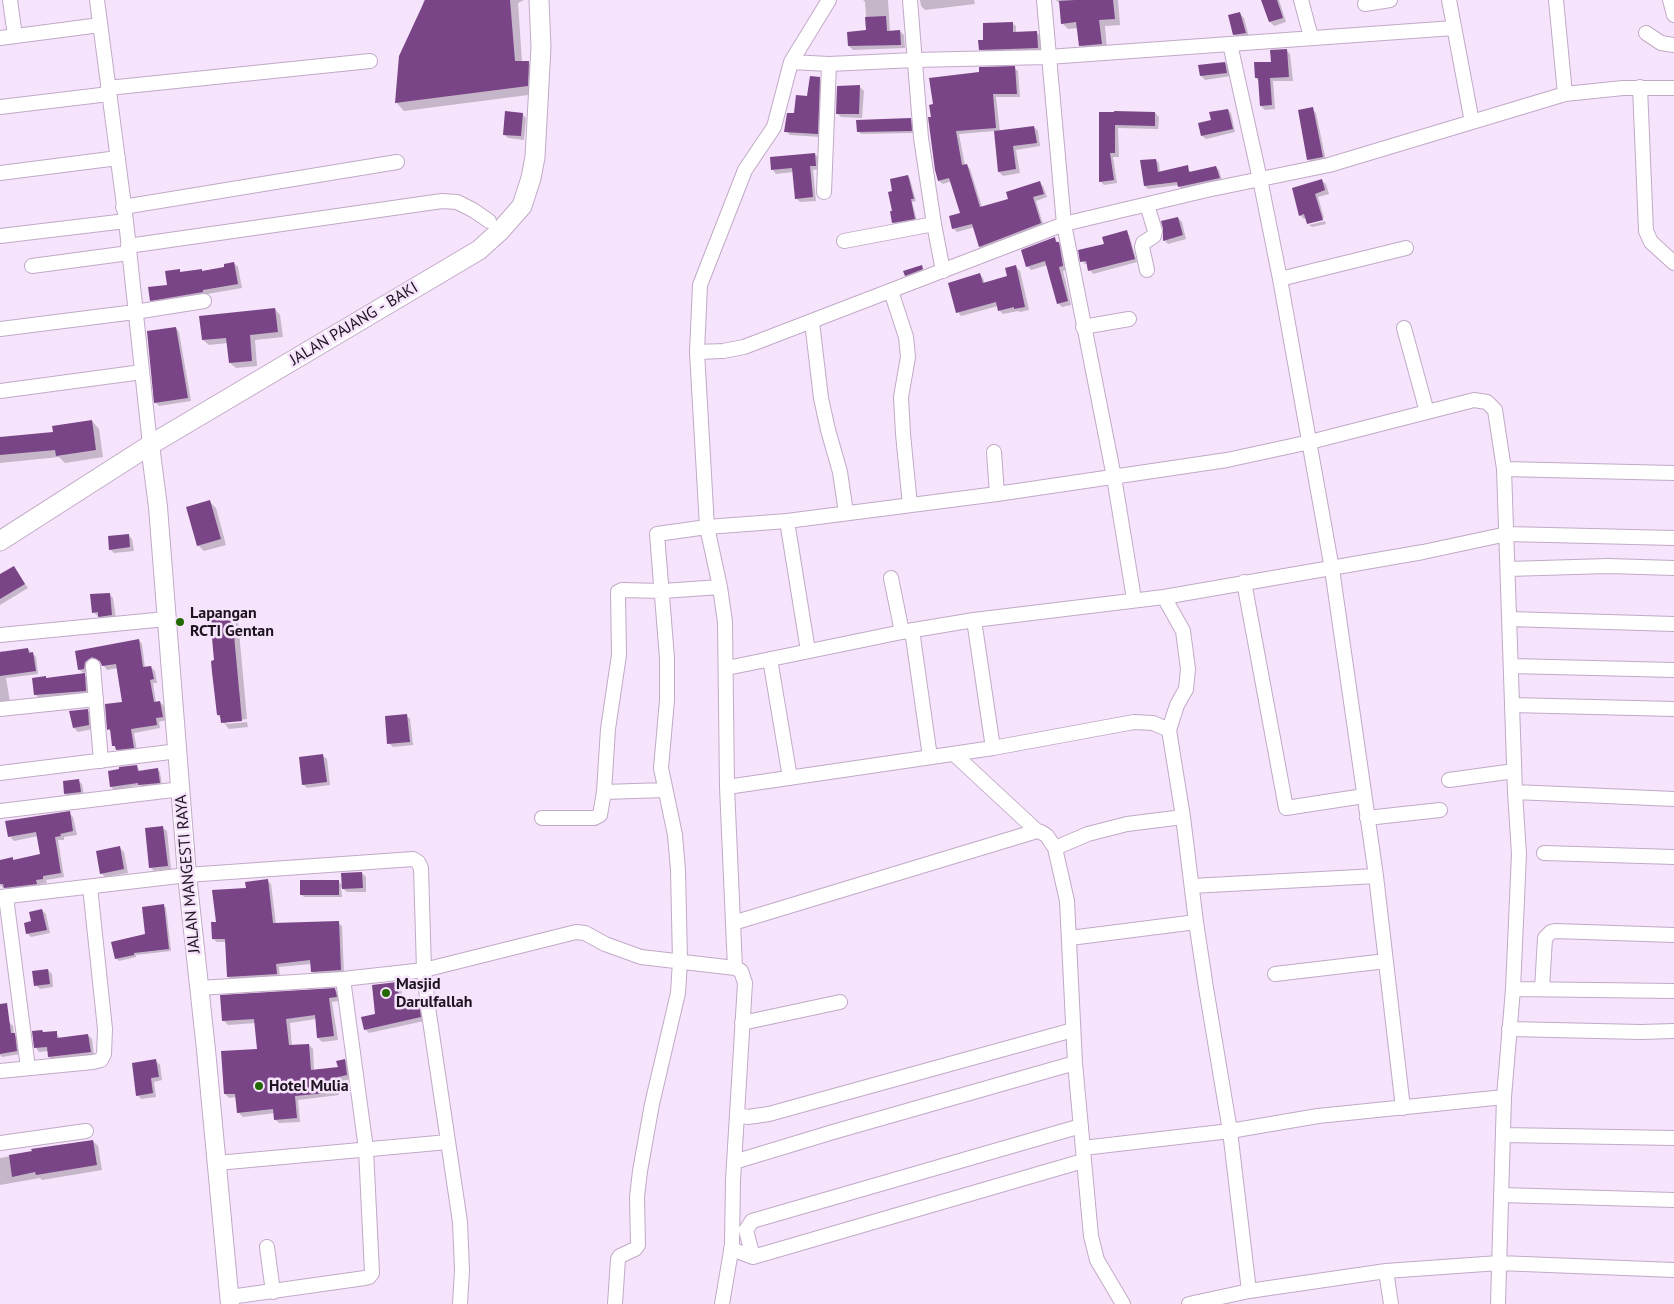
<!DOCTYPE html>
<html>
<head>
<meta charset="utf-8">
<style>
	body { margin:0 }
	canvas { display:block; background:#f6e3fc }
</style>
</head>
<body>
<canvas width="1674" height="1304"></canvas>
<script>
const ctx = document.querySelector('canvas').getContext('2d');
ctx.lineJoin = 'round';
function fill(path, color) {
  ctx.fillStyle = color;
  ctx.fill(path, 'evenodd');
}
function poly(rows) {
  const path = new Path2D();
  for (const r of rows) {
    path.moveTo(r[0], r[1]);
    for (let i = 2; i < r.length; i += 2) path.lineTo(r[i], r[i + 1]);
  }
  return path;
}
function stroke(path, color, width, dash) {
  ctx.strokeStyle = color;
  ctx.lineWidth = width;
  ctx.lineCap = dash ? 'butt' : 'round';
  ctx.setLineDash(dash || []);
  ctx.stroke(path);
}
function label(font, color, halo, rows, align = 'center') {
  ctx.font = font + ' "PT Sans",sans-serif';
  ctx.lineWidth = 5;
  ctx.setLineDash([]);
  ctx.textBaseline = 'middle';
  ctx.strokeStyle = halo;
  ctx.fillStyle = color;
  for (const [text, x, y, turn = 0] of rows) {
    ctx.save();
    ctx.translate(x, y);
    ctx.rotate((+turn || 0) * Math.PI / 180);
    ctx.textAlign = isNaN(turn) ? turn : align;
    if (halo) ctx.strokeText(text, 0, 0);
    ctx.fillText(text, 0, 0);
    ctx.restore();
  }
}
fill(poly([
	[424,0,524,0,518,3,522,62,528,62,537,71,536,94,404,111,396,102],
	[863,0,888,0,890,32,900,31,904,35,905,48,853,50,849,46,867,31,865,2],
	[920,0,974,0,975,4,925,10,921,6],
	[1056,0,1118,0,1120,25,1105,26,1107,50,1086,52,1080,45,1078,28,1068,29,1062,23,1061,5],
	[1263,0,1279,0,1286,22,1274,26,1270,22],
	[1240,14,1244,18,1249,37,1238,38,1234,34],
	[1012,23,1016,26,1016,34,1036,32,1040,36,1040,51,983,53,980,49,985,41],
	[1286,50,1290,54,1293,81,1273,81,1275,109,1265,110,1261,106,1259,81,1256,78],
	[1225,63,1229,67,1231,76,1205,80,1201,76],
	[1014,68,1018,71,1020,97,996,97,1000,132,1034,127,1038,131,1040,146,1016,150,1020,173,1003,176,999,172,995,131,959,134,965,166,967,165,970,169,982,207,1009,200,1040,183,1043,186,1047,197,1036,201,1043,224,1049,222,1051,224,984,250,980,247,975,227,957,232,953,228,962,214,952,181,943,184,939,181,930,119],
	[819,78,823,82,821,137,790,135,786,131],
	[860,87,864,91,862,118,841,117,837,113],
	[1312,109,1316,113,1326,161,1312,164,1309,160,1300,111],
	[1228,110,1231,113,1235,132,1206,139,1202,136,1212,121],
	[1100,113,1155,113,1159,117,1158,129,1118,128,1119,157,1113,157,1117,183,1104,185,1100,181],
	[522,114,526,118,524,140,508,138,504,134],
	[910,119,913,122,914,133,861,134,858,131],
	[815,154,819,158,820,169,813,170,816,201,800,202,796,198,793,172,776,174,773,170],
	[1156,160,1159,163,1160,173,1187,167,1191,173,1216,167,1219,170,1222,181,1182,190,1179,185,1148,189,1145,186],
	[908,176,910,179,916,201,912,202,917,221,896,225,893,222,894,192],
	[1322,181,1326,184,1329,194,1318,197,1324,218,1309,222,1309,224,1306,218,1304,219,1300,215],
	[1178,218,1182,222,1186,239,1168,244,1164,240],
	[1325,221,1326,224,1312,227,1309,225],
	[1126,232,1129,235,1137,262,1093,274,1090,270,1088,264,1085,264,1082,261],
	[1054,238,1062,247,1067,270,1063,271,1071,305,1062,307,1058,303,1048,265,1031,270,1027,266],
	[234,263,238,267,242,288,207,294,207,296,155,304,152,300,169,286,179,270,182,273,203,272,226,268],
	[921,267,924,270,908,277,906,275],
	[1016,267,1020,271,1029,310,1020,312,1018,311,1003,314,1000,311,998,306,961,316,958,312,979,274,983,278,985,284,1009,277],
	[275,309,280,315,283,337,255,340,257,366,236,368,230,363,228,343,209,345,203,340],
	[176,328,179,332,191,401,159,406,155,402],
	[92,421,99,429,103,457,65,463,59,457,0,463,0,438,54,433],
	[210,502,216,508,226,545,204,551,198,545],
	[128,535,132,539,134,551,114,553,110,549],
	[14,567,28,588,0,605,0,576],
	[109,594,113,598,116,619,103,620,93,612],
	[231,615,238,621,247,719,226,722,226,724,247,722,248,727,229,729,218,715,215,662],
	[139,640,142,644,145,668,151,667,155,671,157,683,153,683,156,703,160,702,164,706,166,720,159,722,160,728,134,733,137,751,121,753,113,745,111,732,108,729,123,703,118,668,107,670,102,663,96,661,88,672,83,673,79,669,76,652],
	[28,649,36,657,38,674,6,678,10,702,0,704,0,652,3,651,5,653],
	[84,675,88,678,89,694,39,698,36,695,34,679,46,678,47,679],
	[87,710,91,714,93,729,78,732,74,728],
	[406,715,410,719,413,745,393,747,389,743],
	[323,756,327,759,330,785,307,788,303,784],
	[137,766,140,772,157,769,160,772,162,785,142,788,140,785,114,790,111,787,109,772],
	[79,781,82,784,84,796,69,798,65,794],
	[69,813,73,817,77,835,64,837,64,840,58,840,64,877,46,880,47,883,40,884,40,888,9,891,6,888,3,888,0,885,0,861,12,858,15,861,42,855,38,836,14,841,10,837],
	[163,828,167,831,171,869,154,871,150,867],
	[120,848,124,852,128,873,105,877,101,873],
	[362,873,366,877,366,892,347,892,341,887,342,897,304,897,302,895,338,881,343,886],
	[267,880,271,884,276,924,338,923,342,926,344,974,316,975,312,972,311,964,279,967,280,978,232,981,229,977,227,942,217,942,213,939,217,923,247,889],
	[163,905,166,908,171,951,136,955,136,957,119,961,116,958,147,935],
	[42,910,46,914,50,933,31,937,27,933,33,922],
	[48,970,52,974,53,987,40,989,36,985],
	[397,983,401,987,404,1009,419,1006,422,1010,424,1021,369,1033,365,1029,377,1015],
	[335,990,339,994,340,1001,332,1002,338,1040,322,1042,318,1038,316,1019,290,1023,292,1047,309,1045,313,1049,314,1071,339,1068,345,1060,349,1064,351,1079,338,1082,339,1095,298,1100,300,1122,279,1123,275,1119,275,1113,243,1117,238,1112,237,1097,229,1098,225,1094,258,1050,256,1023,228,1025,224,1021],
	[9,1022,13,1026,14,1034,18,1038,20,1054,2,1057,0,1055,0,1023],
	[33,1032,44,1033,56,1032,60,1039,88,1035,92,1039,94,1056,53,1061,49,1057,48,1051,39,1052,36,1048],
	[156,1061,160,1065,162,1080,154,1082,156,1097,141,1099,138,1095],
	[93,1141,98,1146,102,1170,42,1180,40,1178,0,1185,0,1158]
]), '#0003');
fill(poly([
	[425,0,510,0,515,61,529,61,528,86,395,103,399,56],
	[1075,0,1113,0,1115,19,1099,20,1102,44,1079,46,1076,22,1061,24,1059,1],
	[1261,0,1277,0,1283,18,1269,22],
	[1240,12,1246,33,1233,35,1228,15],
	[886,16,887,31,900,30,901,45,848,46,847,32,866,30,865,17],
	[1013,22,1013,32,1037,31,1038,48,979,50,978,40,983,40,983,23],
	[1287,49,1289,77,1270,78,1272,105,1260,106,1258,78,1255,78,1254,62,1271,62,1270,50],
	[1225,62,1227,73,1200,76,1198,65],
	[1015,66,1017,94,993,94,996,128,956,131,962,165,967,164,980,207,1008,199,1006,192,1040,181,1044,194,1033,197,1041,223,1049,220,979,247,972,224,952,229,949,216,960,213,949,178,938,181,935,170,928,117,931,117,929,105,933,104,929,78,979,72,979,67],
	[810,76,820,77,818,134,784,132,787,113,794,113,796,95,807,96],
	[860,85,859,114,836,114,837,86],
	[1313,107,1323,157,1307,160,1298,110],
	[1228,109,1233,129,1201,136,1198,123,1211,120,1209,112],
	[505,111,523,113,521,136,503,135],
	[1114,111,1155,112,1155,126,1115,125,1115,153,1110,153,1114,180,1099,182,1099,112,1114,112],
	[911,118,912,131,857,132,856,120],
	[1034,126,1037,143,1013,146,1016,169,998,172,994,131],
	[815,153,816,166,810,166,813,197,795,199,792,168,771,170,770,157],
	[1156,159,1158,172,1188,165,1189,172,1216,166,1220,178,1178,187,1177,182,1144,186,1140,160],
	[908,175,914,199,911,199,915,219,892,223,890,211,892,211,888,192,892,191,890,179],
	[1322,179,1325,190,1315,194,1323,220,1307,224,1304,214,1299,216,1292,188],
	[1178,217,1183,235,1163,241,1163,229,1161,221],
	[1127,230,1135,259,1088,271,1086,261,1080,262,1078,250,1104,244,1102,237],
	[1055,237,1056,242,1059,242,1063,266,1059,267,1068,301,1057,304,1045,261,1026,267,1021,250],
	[234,262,238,284,203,290,203,292,150,301,148,287,167,285,165,271,180,269,180,272,202,269,202,271,224,267,224,264],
	[922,265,923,269,905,276,903,271],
	[1016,265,1025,307,1014,309,1014,307,998,311,996,302,956,313,948,283,980,273,983,283,1007,276,1005,268],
	[275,308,278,332,250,335,252,361,229,363,226,338,202,340,199,316],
	[176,327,188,398,154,403,147,331],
	[92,420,96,450,56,456,55,450,0,455,0,437,53,432,52,426],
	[210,500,221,539,197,546,186,507],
	[129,534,130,547,109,550,108,536],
	[14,566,25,584,0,599,0,574],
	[110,593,112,615,98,617,98,612,92,613,90,594],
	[232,614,242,721,221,723,220,715,217,715,212,672,211,661,214,660,210,616],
	[139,639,143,667,151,666,154,679,150,680,154,702,160,701,163,717,156,718,157,725,131,729,134,748,116,750,115,746,112,746,110,729,107,730,105,704,122,702,116,664,102,666,100,661,92,657,85,662,84,669,78,670,75,651],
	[28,648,29,653,33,652,36,671,0,676,0,652],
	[85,673,86,691,34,695,32,678,46,676,46,678],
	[88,709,89,725,73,728,69,711],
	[407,714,410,742,387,744,385,716],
	[323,754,327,782,302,785,299,757],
	[137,765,138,771,158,768,160,783,138,785,138,783,110,787,108,771,119,769,119,767],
	[79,779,81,792,64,794,63,781],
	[70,811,73,831,60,834,61,836,55,837,61,873,43,876,43,879,36,880,37,884,4,888,3,884,0,884,0,860,13,857,13,860,40,854,36,832,8,837,5,821],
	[163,826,168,866,149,868,145,828],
	[120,846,124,869,100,874,96,851],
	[362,872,363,888,342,889,341,873],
	[268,879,273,923,339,921,341,970,311,972,310,960,276,964,277,974,227,977,225,939,212,939,211,922,216,922,212,890,246,888,245,882],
	[300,880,339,880,339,895,300,895],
	[164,904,169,949,134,953,134,955,115,959,111,942,145,934,142,907],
	[42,909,47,930,26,934,24,923,31,921,29,912],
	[48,969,50,984,34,986,32,971],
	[397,982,401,1008,419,1005,421,1017,364,1030,361,1017,375,1014,372,985],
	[335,988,337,997,329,998,334,1036,317,1038,315,1015,286,1019,289,1045,309,1044,311,1070,338,1067,336,1061,345,1059,347,1075,334,1078,336,1092,295,1096,297,1118,274,1120,273,1109,237,1113,235,1094,224,1094,221,1051,257,1049,254,1019,222,1021,220,995],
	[7,1003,11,1033,15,1033,17,1051,0,1054,0,1004],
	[42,1030,43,1032,57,1031,57,1038,88,1034,91,1052,48,1057,47,1047,34,1048,32,1031],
	[156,1059,159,1077,151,1078,153,1093,136,1096,132,1063],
	[93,1140,97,1165,36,1175,35,1172,12,1177,9,1155,32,1151,31,1149]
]), '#794586');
const minor = poly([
	[10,0,15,36],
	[97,0,126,221,150,445],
	[910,0,921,138,934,224,943,271],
	[1044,0,1064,224,1114,477,1134,599],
	[1301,0,1311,37],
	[1449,0,1472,122],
	[1556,0,1565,94],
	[1670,0,1674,15],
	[1365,4,1390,0],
	[1646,33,1661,43,1674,45],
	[0,38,100,25],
	[1230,44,1261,184,1280,279,1332,569,1376,876,1403,1108],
	[791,62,829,64,914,60,1048,57,1454,28],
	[1640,87,1646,231,1651,242,1674,263],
	[108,88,370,61],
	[0,107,109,94],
	[0,173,118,158],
	[824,192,829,64],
	[1147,205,1155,231,1154,236,1143,243,1142,247,1147,270],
	[123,207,397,162],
	[0,236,126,221],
	[844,241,934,224],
	[128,246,442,201,457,202,473,210,489,221],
	[32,266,129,253],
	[1280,279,1406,248],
	[891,291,906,337,908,357,901,397,903,434,910,505],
	[812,322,821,398,828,430,840,472,846,513],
	[1083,327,1129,319],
	[1404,328,1427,412],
	[0,329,135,312,204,301],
	[697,352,723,351,744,347,1064,224,1207,190,1329,165,1565,94,1623,88,1674,88],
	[0,391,142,372],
	[994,452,997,494],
	[1504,469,1674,473],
	[787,521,808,651],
	[1508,569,1608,566,1674,568],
	[891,578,902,632],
	[1244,582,1286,808,1364,796],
	[1164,597,1183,631,1185,646,1188,669,1186,689,1177,705,1169,730,1183,817,1196,922,1206,988,1230,1131,1249,1291],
	[1509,619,1674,624],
	[974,620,993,748],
	[912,630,930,757],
	[0,635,166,619],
	[770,659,790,778],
	[93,666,101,761],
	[1511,666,1674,670],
	[727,668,902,632,974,620,1164,597,1423,552,1507,534,1674,538],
	[1512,705,1674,709],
	[0,709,96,699],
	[954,754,1037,831,1041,832,1047,836,1055,848,1067,901,1075,1063,1091,1236,1097,1260,1123,1304],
	[0,773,178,751],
	[1449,780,1514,771],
	[727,787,993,748,1134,722,1153,723,1169,730],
	[604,792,665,790],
	[1515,792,1674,799],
	[0,811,181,789],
	[542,818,594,818,600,815,604,792,608,729,619,655,618,592,622,590,663,591,720,587],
	[1367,818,1440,810],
	[1055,848,1088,834,1127,824,1183,817],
	[1544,853,1674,857],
	[1192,886,1376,876],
	[0,897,187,875,413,859,418,862,421,868,424,970,428,1007,460,1222,462,1270,460,1304],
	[6,897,28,1068],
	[733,923,1037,831],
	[1070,938,1196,922],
	[1275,974,1386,961],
	[199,988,343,979,424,970,576,932,585,933,605,944,641,957,735,968],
	[1513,989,1674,991],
	[1542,989,1545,938,1551,932,1555,931,1674,935],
	[742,1023,840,1002],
	[1509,1029,1641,1032,1674,1031],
	[0,1071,93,1062,101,1060,104,1054,105,1029,90,887],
	[737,1115,748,1117,769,1114,1073,1030],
	[1503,1135,1674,1138],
	[0,1143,86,1131],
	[1083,1148,1230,1131,1318,1116,1504,1097],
	[734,1162,833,1132,1075,1063],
	[217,1163,448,1142],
	[1501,1195,1674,1200],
	[267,1247,273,1292],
	[731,1249,753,1257,1083,1161],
	[753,1257,746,1230,752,1221,1081,1126],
	[1386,1271,1391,1304],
	[230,1297,365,1278,369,1277,372,1273,366,1149,343,979],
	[615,1304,618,1259,620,1256,635,1249,638,1245,637,1197,640,1171,652,1104,678,993,680,961,678,870,675,835,661,768,667,700,667,658,657,534,707,527,787,521,997,494,1227,460,1310,442,1474,400,1487,402,1495,410,1504,469,1515,792,1519,854,1513,989,1504,1097,1498,1304],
	[722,1304,732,1245,733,1180,745,983,741,971,735,968,727,787,725,622,720,587,707,527,697,352,700,285,745,170,774,127,791,62,829,0],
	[1189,1304,1249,1291,1386,1271,1499,1263,1674,1270]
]);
const tertiary = poly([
	[150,445,158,507,187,875,206,1050,230,1304]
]);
const secondary = poly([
	[0,541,150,445,479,250,500,231,522,206,531,178,535,157,541,47,539,0]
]);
stroke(minor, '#c1aac7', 16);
stroke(tertiary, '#c1aac7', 20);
stroke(secondary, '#c1aac7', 21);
stroke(minor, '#fff', 14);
stroke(tertiary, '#fff', 18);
stroke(secondary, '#fff', 19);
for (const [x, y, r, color] of [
	[180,622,5,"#226902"],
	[386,993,5,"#226902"],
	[259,1086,5,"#226902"]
]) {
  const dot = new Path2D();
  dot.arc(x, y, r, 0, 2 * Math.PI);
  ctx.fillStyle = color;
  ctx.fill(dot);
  stroke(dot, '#f6e3fc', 2);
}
label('16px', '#1d141f', '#f6e3fc', [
	["JALAN PAJANG - BAKI",354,324,-31],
	["JALAN MANGESTI RAYA",188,874,-95]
]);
label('bold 16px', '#1d141f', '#f6e3fc', [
	["Lapangan",190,613],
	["RCTI Gentan",190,631],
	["Masjid",396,984],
	["Darulfallah",396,1002],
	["Hotel Mulia",269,1086]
], 'left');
</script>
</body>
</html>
